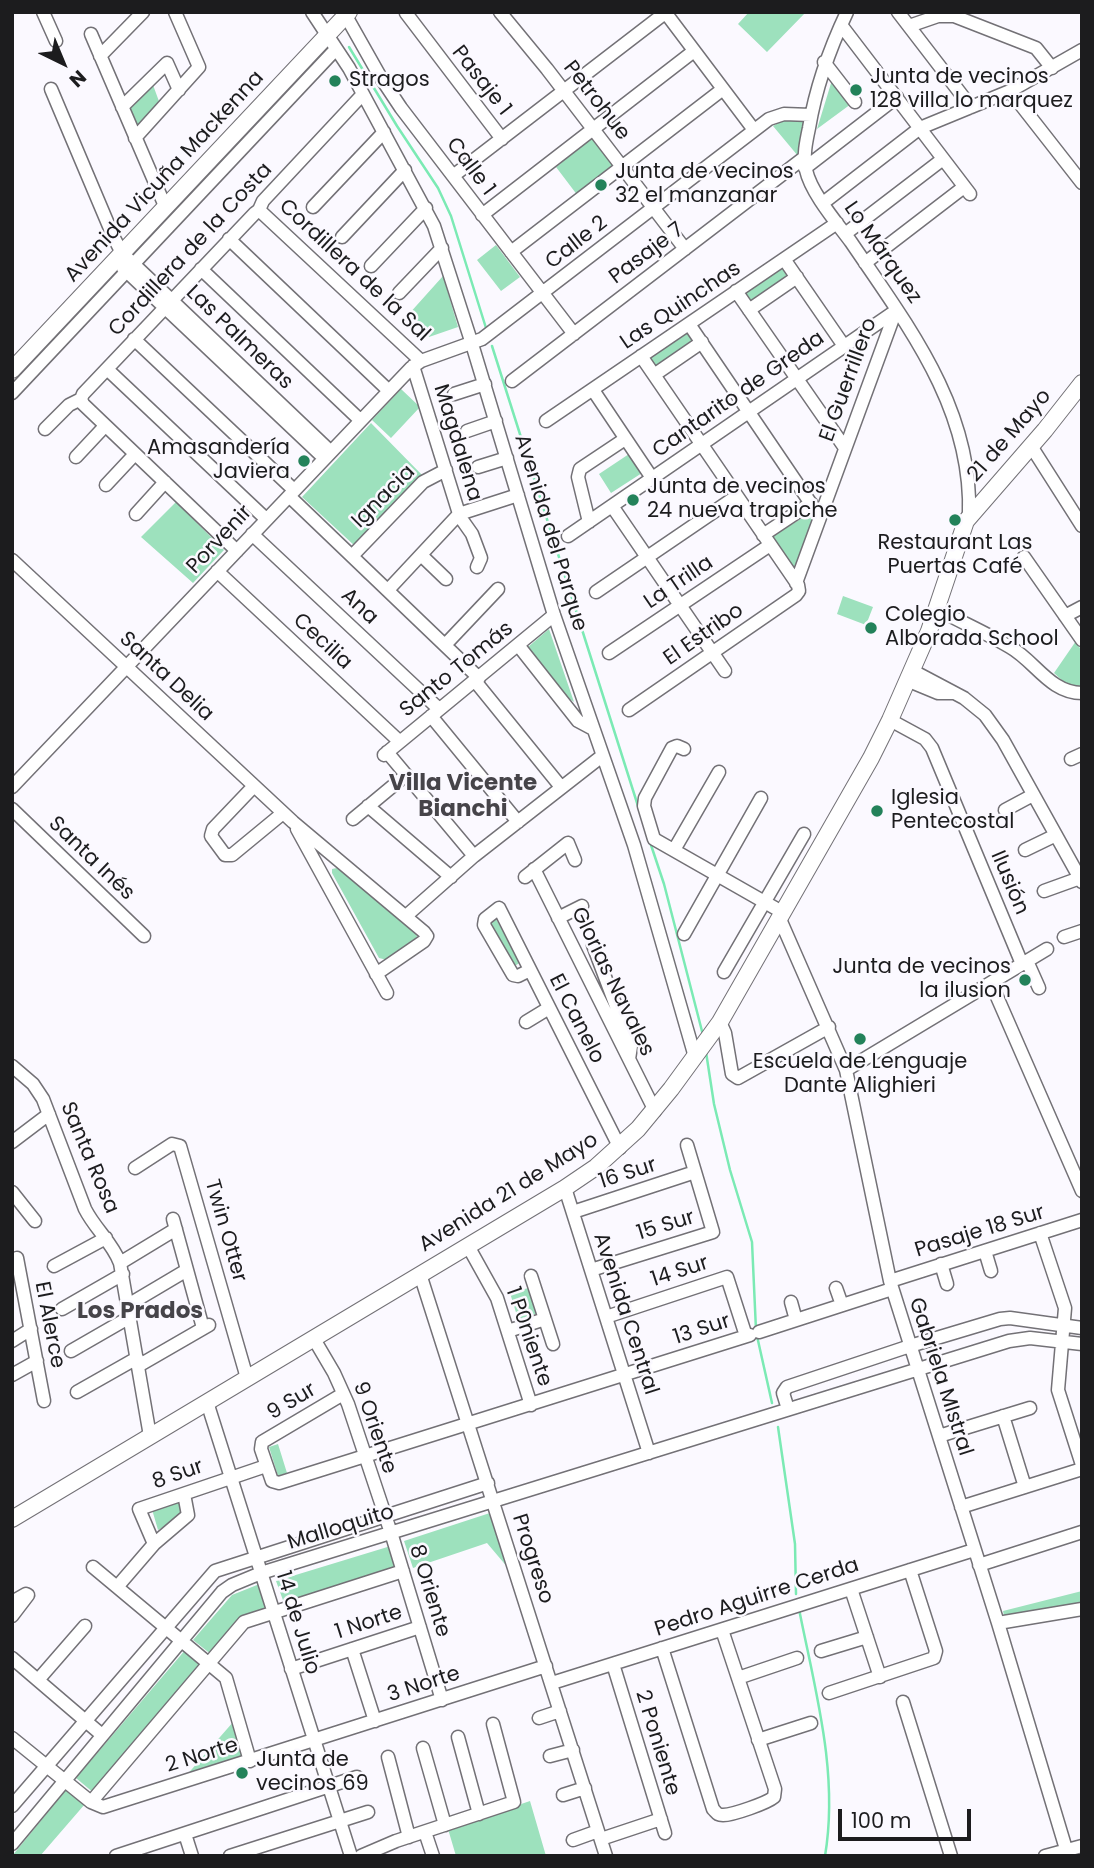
<!DOCTYPE html>
<html>
<head>
<meta charset="utf-8">
<style>
	body { margin:0 }
	#map { position:relative; width:1094px; height:1868px; overflow:hidden; background:#fbf9ff; font-family:Poppins,sans-serif }
	canvas { display:block }
	.frame { position:absolute; inset:0; border:14px solid #1c1c1e; pointer-events:none }
	.north { position:absolute; left:28px; top:28px; width:70px; height:70px; -webkit-text-stroke:5px #fbf9ff; paint-order:stroke; rotate:137deg; font-size:19px; font-weight:700; line-height:28px; text-align:center; color:#1c1c1e }
	.north::after { content:''; display:block; margin:auto; width:24px; height:32px; background:#1c1c1e; clip-path:polygon(50% 0,100% 100%,50% 72%,0 100%) }
	.scale { position:absolute; left:838px; top:1809px; width:133px; height:32px; box-sizing:border-box; border:4px solid #1c1c1e; border-top:0; padding-left:9px; font-size:21px; line-height:24px; white-space:nowrap; color:#1c1c1e; -webkit-text-stroke:5px #fbf9ff; paint-order:stroke }
</style>
</head>
<body>
<div id="map">
<canvas width="1094" height="1868"></canvas>
<div class="frame"></div>
<div class="north">N</div>
<div class="scale">100 m</div>
</div>
<script>
const g = document.querySelector('canvas').getContext('2d');
g.lineJoin = 'round';
function fillPath(path, color) { g.fillStyle = color; g.fill(path, 'evenodd'); }
function trace(path, color, width, dash) { g.strokeStyle = color; g.lineWidth = width; g.lineCap = dash ? 'butt' : 'round'; g.setLineDash(dash || []); g.stroke(path); }
function drawText(font, color, halo, rows, align = 'center') {
  g.font = font + ' Poppins,sans-serif'; g.lineWidth = 5; g.setLineDash([]); g.textBaseline = 'middle'; g.strokeStyle = halo; g.fillStyle = color; for (const [text, x, y, turn = 0] of rows) {
    g.save(); g.translate(x, y); g.rotate((+turn || 0) * Math.PI / 180); g.textAlign = isNaN(turn) ? turn : align; if (halo) g.strokeText(text, 0, 0); g.fillText(text, 0, 0); g.restore();
  }
}
const green = new Path2D(`
	M749,12H806L767,52L738,24Z
	M832,80L851,104L817,129Z
	M153,85L160,104L139,129L130,109Z
	M785,119H806L798,156L773,126Z
	M593,137L616,166L578,196L556,167Z
	M496,245L520,277L501,291L477,260Z
	M783,263L793,276L751,305L742,292Z
	M443,276L458,327L429,337L408,315Z
	M689,328L698,341L655,371L645,357Z
	M401,389L420,407L391,438L372,420Z
	M371,423L424,477L356,547L302,497Z
	M629,454L642,473L611,493L599,474Z
	M176,502L224,550L193,583L141,537Z
	M810,513L814,521L796,572L772,537Z
	M843,596L873,607L866,625L837,614Z
	M549,629L574,702L567,697L528,647Z
	M1076,641L1082,652V687L1066,684L1054,673Z
	M337,868L413,927L417,936L416,940L387,960L379,958L332,873V869Z
	M496,919L521,962L510,969L485,926Z
	M532,1287L540,1313L518,1319L510,1293Z
	M278,1444L287,1473L278,1476L269,1447Z
	M181,1495L186,1514L158,1530L151,1506Z
	M493,1512L514,1575L487,1543L413,1568L404,1541Z
	M394,1545L400,1566L284,1603L276,1581Z
	M262,1583L269,1607L246,1616L212,1655L193,1640L232,1595Z
	M1082,1591V1604L1004,1616L1003,1611Z
	M186,1649L204,1664L95,1794L76,1778Z
	M234,1721L245,1760L185,1777Z
	M66,1790L85,1804L40,1856H12Z
	M530,1801L546,1856H456L448,1829Z`);
const stream = new Path2D(`
	M349,47L397,126L438,188L451,216L486,328
	M492,346L638,806
	M650,842L664,884L703,1035
	M706,1052L714,1104L730,1170L752,1242L756,1330
	M757,1336L772,1403
	M778,1427L795,1544L796,1594
	M799,1609C815,1690 839,1773 825,1856`);
const minor = new Path2D(`
	M43,12L56,41
	M312,12L349,68L434,226L472,344L554,615L634,845L695,1057
	M500,12L547,69L685,249
	M665,12L754,130
	M847,12C829,50 816,86 809,128C806,142 803,156 806,170C811,193 837,223 851,242C908,326 973,409 969,515
	M898,12L971,107
	M406,13L502,139
	M346,16L381,78L401,108L574,334
	M841,25L970,194
	M909,26L938,16H954L1036,48L1052,68
	M91,34L165,206
	M100,56L143,12
	M824,62L855,102
	M51,89L114,238L122,253L330,451
	M1010,91L1082,183
	M122,107L167,63L179,90
	M135,138L199,67L175,12
	M805,168L897,97
	M453,176L665,13
	M823,203L920,128L1010,91L1082,50
	M313,207L384,132
	M259,210L421,361
	M482,215L694,51
	M845,234L943,159
	M342,237L405,170
	M229,239L388,390
	M511,252L723,89
	M784,259L844,346
	M865,263L964,187
	M371,266L426,208
	M123,268L324,458
	M201,269L360,420
	M736,291L845,448
	M399,293L442,248
	M749,310L797,277
	M689,324L820,517
	M134,339L294,490
	M413,366L460,517L472,534L481,558L477,567
	M107,369L266,519
	M654,375L702,342
	M512,381L805,157
	M593,390L652,478
	M12,393L336,49
	M454,394L485,384
	M81,399L83,404L237,551
	M546,421L837,223
	M45,429L69,405L81,399L83,394L255,213L259,210L263,201L363,94
	M467,431L496,421
	M1031,446L1082,526
	M76,457L105,426
	M478,467L507,458
	M106,485L135,454
	M289,496L479,678
	M612,506L725,671
	M136,514L165,482
	M589,522L578,477L580,469L625,439
	M252,534L439,709
	M763,535L811,503
	M568,536L897,310
	M421,555L446,579
	M352,556L423,482L446,470
	M1024,557L1082,640
	M12,560L293,822L424,932L427,936L424,941L376,974
	M217,571L400,742
	M796,583L895,313
	M388,590L459,514L518,495
	M596,592L737,496
	M937,609C961,622 986,633 1010,647C1035,661 1050,693 1082,693
	M1065,616L1082,607
	M445,645L498,589
	M518,645L578,721L593,729
	M609,653L770,545
	M913,671L964,698L985,715L1003,740L1082,882
	M475,681L561,787
	M909,681L938,693H954
	M629,710L796,595L799,591L798,585L641,356
	M431,716L518,822
	M890,720L925,739L932,748L1022,964
	M684,749L677,746L672,748L645,798L644,806L654,839L782,912
	M387,752L474,856
	M384,755L554,615
	M1071,759L1082,754
	M254,786L213,829L211,836L225,855H232L283,813
	M12,787L411,368L421,361L482,339L769,119L784,114L811,115
	M368,806L451,877
	M12,809L144,936
	M1005,810L1033,795
	M353,819L406,775
	M297,829L387,993
	M674,850L719,772
	M1025,850L1056,835
	M534,869L655,1111
	M525,877L568,843L575,860
	M1044,891L1080,878
	M406,916L474,856L602,756
	M779,917L846,1070L890,1281L998,1623L1066,1849
	M558,918L582,906
	M684,934L761,798
	M1064,937L1082,931
	M593,945L631,1046L629,1059
	M1027,961L1039,988
	M530,970L518,976L513,975L484,925L485,919L499,908L620,1148
	M724,972L804,834
	M991,983L1082,1191
	M526,1022L549,1008
	M720,1022L725,1033L732,1074L738,1078L829,1027
	M12,1066L33,1084L43,1099L85,1209C95,1229 112,1242 120,1263L150,1436
	M846,1070L1047,949
	M12,1142L49,1114
	M135,1168L172,1144L180,1146L247,1378
	M565,1188L649,1453
	M12,1192L35,1221
	M573,1212L695,1172
	M173,1219L203,1328
	M1040,1233L1065,1308L1058,1390L1082,1465
	M468,1246L497,1298L531,1405
	M985,1251L991,1271
	M17,1258L44,1401
	M120,1263L176,1229
	M941,1264L947,1284
	M54,1266L106,1238
	M591,1270L713,1232L687,1145
	M420,1274L606,1856
	M531,1276L553,1344
	M890,1281L1082,1220
	M836,1288L842,1305
	M791,1302L796,1320
	M128,1305L187,1270
	M62,1309L123,1274
	M606,1317L727,1277L746,1336
	M508,1331L545,1319
	M759,1332L892,1289
	M314,1339L334,1373L348,1404L393,1539L442,1700
	M12,1341L31,1329
	M71,1351L130,1317
	M138,1366L209,1325
	M12,1375L37,1361
	M77,1392L137,1358
	M343,1394L262,1442L261,1449L272,1481L279,1483L750,1335
	M207,1402L351,1856
	M788,1409L783,1393L787,1387L910,1346L1000,1319L1010,1318L1082,1328
	M1003,1416L1025,1487
	M939,1436L1030,1408
	M961,1507L1082,1469
	M154,1544L139,1509L266,1466
	M979,1565L1082,1532
	M93,1567L226,1678L250,1761
	M117,1587L154,1544L188,1515L184,1494
	M851,1589L880,1677
	M12,1602L26,1594L28,1595L12,1616
	M998,1623L1082,1609
	M662,1648L713,1809C717,1813 717,1815 723,1815C733,1815 767,1803 774,1797L775,1789L722,1630
	M352,1649L375,1721
	M821,1651L867,1637
	M12,1658L102,1735
	M613,1664L665,1833
	M291,1669L420,1627
	M738,1678L797,1658
	M38,1680L85,1626
	M552,1683L974,1550
	M829,1693L934,1658L936,1651L910,1570
	M903,1702L951,1856
	M539,1718L560,1711
	M458,1737L479,1814
	M12,1738L91,1802L103,1807L546,1666
	M758,1740L811,1723
	M423,1748L445,1825
	M550,1756L573,1750
	M388,1757L409,1837
	M563,1795L585,1788
	M91,1802L244,1622L403,1571
	M12,1806L215,1571L488,1483
	M425,1832L433,1856
	M185,1834L192,1856
	M601,1839L661,1819
	M573,1840L598,1831
	M12,1844L222,1592L232,1585L261,1573L1009,1341L1030,1338L1082,1344
	M116,1856L357,1777
	M230,1856L368,1812
	M361,1856L396,1841L514,1802L493,1724
	M1045,1856L1082,1846`);
const major = new Path2D(`
	M12,370L349,12
	M12,1519L565,1188L596,1167L638,1129L671,1089L720,1022L871,758L890,720L929,631L966,521L1045,430L1082,383`);
const markers = [
	[335,81,7,"#23825a"],
	[856,90,7,"#23825a"],
	[601,185,7,"#23825a"],
	[304,461,7,"#23825a"],
	[633,500,7,"#23825a"],
	[955,520,7,"#23825a"],
	[871,628,7,"#23825a"],
	[877,811,7,"#23825a"],
	[1025,980,7,"#23825a"],
	[860,1039,7,"#23825a"],
	[242,1773,7,"#23825a"]
];
const poiNames = [
	["Junta de vecinos",870,78],
	["128 villa lo marquez",870,102],
	["Stragos",349,81],
	["Junta de vecinos",615,173],
	["32 el manzanar",615,197],
	["Amasandería",290,449,"right"],
	["Javiera",290,473,"right"],
	["Junta de vecinos",647,488],
	["24 nueva trapiche",647,512],
	["Restaurant Las",955,544,"center"],
	["Puertas Café",955,568,"center"],
	["Colegio",885,616],
	["Alborada School",885,640],
	["Iglesia",891,799],
	["Pentecostal",891,823],
	["Junta de vecinos",1011,968,"right"],
	["la ilusion",1011,992,"right"],
	["Escuela de Lenguaje",860,1063,"center"],
	["Dante Alighieri",860,1087,"center"],
	["Junta de",256,1761],
	["vecinos 69",256,1785]
];
const streetNames = [
	["Pasaje 1",481,81,52],
	["Petrohue",596,101,52],
	["Calle 1",470,167,53],
	["Avenida Vicuña Mackenna",165,177,-47],
	["Calle 2",577,243,-38],
	["Cordillera de la Costa",191,250,-47],
	["Lo Márquez",882,253,55],
	["Pasaje 7",647,254,-37],
	["Cordillera de la Sal",354,271,43],
	["Las Quinchas",681,306,-34],
	["Las Palmeras",239,338,44],
	["El Guerrillero",849,380,-70],
	["Cantarito de Greda",739,395,-35],
	["21 de Mayo",1010,436,-49],
	["Magdalena",457,443,73],
	["Ignacia",384,497,-45],
	["Avenida del Parque",550,533,73],
	["Porvenir",220,540,-47],
	["La Trilla",679,583,-34],
	["Ana",359,607,43],
	["El Estribo",704,635,-35],
	["Cecilia",322,642,43],
	["Santo Tomás",457,670,-39],
	["Santa Delia",166,677,43],
	["Santa Inés",91,859,44],
	["Ilusión",1009,883,67],
	["Glorias Navales",612,982,64],
	["El Canelo",576,1019,63],
	["Santa Rosa",89,1158,67],
	["16 Sur",628,1174,-18],
	["Avenida 21 de Mayo",509,1193,-32],
	["15 Sur",666,1226,-17],
	["Twin Otter",225,1231,74],
	["Pasaje 18 Sur",980,1232,-17],
	["14 Sur",680,1272,-18],
	["Avenida Central",625,1314,72],
	["El Alerce",49,1325,79],
	["13 Sur",702,1330,-18],
	["1 P0niente",528,1337,71],
	["Gabriela MIstral",940,1377,72],
	["9 Sur",292,1402,-31],
	["9 Oriente",374,1428,71],
	["8 Sur",178,1475,-19],
	["Malloquito",341,1528,-17],
	["Progreso",532,1559,72],
	["8 Oriente",429,1591,73],
	["Pedro Aguirre Cerda",757,1598,-18],
	["14 de Julio",297,1623,73],
	["1 Norte",369,1623,-18],
	["3 Norte",424,1685,-18],
	["2 Poniente",657,1743,73],
	["2 Norte",202,1756,-17]
];
const neighbourhoodNames = [
	["Villa Vicente",463,784],
	["Bianchi",463,810],
	["Los Prados",140,1312]
];
fillPath(green, '#9de1bd');
trace(stream, '#7beab4', 2.5);
trace(minor, '#737176', 15);
trace(major, '#737176', 18);
trace(minor, '#fff', 12);
trace(major, '#fff', 16);
for (const [x, y, r, color] of markers) { const dot = new Path2D(); dot.arc(x, y, r, 0, 2 * Math.PI); g.fillStyle = color; g.fill(dot); trace(dot, '#fbf9ff', 2.5); }
drawText('21px', '#1c1c1e', '#fbf9ff', poiNames, 'left');
drawText('21px', '#1c1c1e', '#fbf9ff', streetNames);
drawText('bold 23px', '#464449', '#fbf9ff', neighbourhoodNames);
</script>
</body>
</html>
